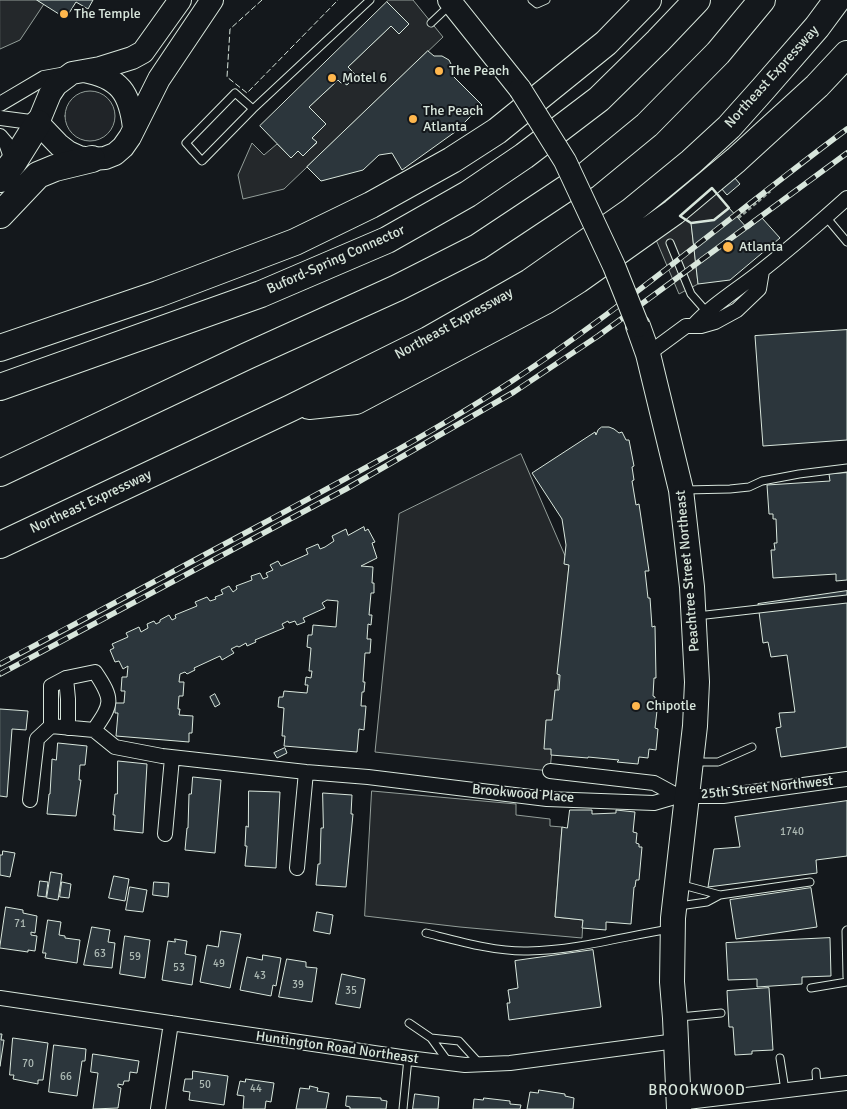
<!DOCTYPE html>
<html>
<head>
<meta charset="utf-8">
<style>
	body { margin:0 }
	canvas { display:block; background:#14181c }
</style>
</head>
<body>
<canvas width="847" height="1109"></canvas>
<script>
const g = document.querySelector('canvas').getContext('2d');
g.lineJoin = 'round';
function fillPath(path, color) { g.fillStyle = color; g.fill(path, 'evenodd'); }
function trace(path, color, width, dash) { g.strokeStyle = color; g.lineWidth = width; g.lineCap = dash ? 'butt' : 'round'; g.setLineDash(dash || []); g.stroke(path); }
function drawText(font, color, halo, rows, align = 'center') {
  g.font = font + ' Signika,sans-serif'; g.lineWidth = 4; g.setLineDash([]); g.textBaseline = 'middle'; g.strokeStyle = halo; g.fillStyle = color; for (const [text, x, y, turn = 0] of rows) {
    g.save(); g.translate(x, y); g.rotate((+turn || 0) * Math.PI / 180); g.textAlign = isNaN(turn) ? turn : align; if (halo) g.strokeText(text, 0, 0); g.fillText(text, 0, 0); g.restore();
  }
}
const green = new Path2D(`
	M65 116a25 25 0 1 1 50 0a25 25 0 1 1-50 0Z
	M712,188L729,208L714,220L691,223L680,216Z`);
const parking = new Path2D(`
	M0,0H37L44,4L20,40L0,49Z
	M389,0H413L443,37L284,189L243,199L238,175L252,143L264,155L277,144L291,158L298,151L303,155L317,143L312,138L326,124L309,107L338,80L341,83L343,82L347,85L356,76L348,67L391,26L399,34L409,24L387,2Z
	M680,216L691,223L698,284L679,294L654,235Z
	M521,454L569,565L550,771L375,752L399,514Z
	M372,791L516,804V815L550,819V826L562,827L555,917L583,920L582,938L460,927L365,916Z`);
const building = new Path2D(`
	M37,0H93L88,9L76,2L66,18Z
	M387,2L409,24L399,34L391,26L348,67L356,75L347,85L343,82L341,83L338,80L309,107L326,124L312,138L317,142L303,156L298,151L291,158L260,126Z
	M428,51L434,56H442L449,60L453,68L452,75L482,105L455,132L402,170L392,153L379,155L363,170L321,181L307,167Z
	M734,177L740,184L727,195L721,188Z
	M729,208L748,229L762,218L780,238L730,280L698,284L691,223L714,220Z
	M847,330V440L763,446L755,336Z
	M602,427H609L614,429L619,433L622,432L626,440H629L634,466L632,467L634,480L632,481L636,505L639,504L649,571H645L648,598H650L652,627L655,626L656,678H654L653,696L655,697V701L658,702L655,728L658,729L656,750L649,749L648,758L639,757L638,764L617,762L619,760L588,757V758L551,755V749H544L546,720H552L555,690H559L560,675L557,674L569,565L564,564L566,545L562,519L532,473L595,432L596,435L598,430Z
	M847,473V580L836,581V574L773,578L771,550H775L774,543H777L776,519H773V514H769L767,485L830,481L829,474Z
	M364,527L365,531L368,529L375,542L372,543L377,558L361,566L373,567L372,583H374V593H371L369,615H372L371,625L368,624L367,639H371L370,653H365L363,682H365L364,692H362L361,706H366L364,730L359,729L357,752L284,746L285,736H282L284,708L278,707L279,697H283L284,691L307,693L308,685H305L306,677L311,678L312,671H309L311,648L307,647L308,635H312L313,625L336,627L338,601L327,600L322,603L325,608L303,618L305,622L297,625L295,621L289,623L288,621L282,624L284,628L255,640L256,642L247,646L246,643L239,647L237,646L231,649L234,653L222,660L220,656L194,668L195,670L187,674L185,672L180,674L179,682H184L183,696H179L178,709H180L179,715L193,716L192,733H189V742L116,736L118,713H115V703H124L125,691H121L122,677H127L128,666L123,669L119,661L115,662L110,650L114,648L112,644L128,637L126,633L139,627L141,632L148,628L147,624L154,621L156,624L160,622V620L169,615L172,620L176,618L175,615L197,606L195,602L207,597L210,601L216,599L215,597L223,594L221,590L229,586L233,592L237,589L236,586L252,580L251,576L260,573L263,579L268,577L266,573L273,570L270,565L278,561L281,566L308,554L306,549L318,544L320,549L325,547L334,541L332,536L346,529L348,535Z
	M847,591V747L781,757L776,728L781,727L779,713L795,712L787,655L771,657L768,642L763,643L758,604Z
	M215,694L220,704L215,707L210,697Z
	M0,709L28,711L26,730L12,729L7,797L0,796Z
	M58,743L87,746L85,765H80L79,780H81L76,816L47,814L49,794H50L52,759L56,760Z
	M285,748L287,753L277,758L274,753Z
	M118,761L147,764L143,833L114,830L115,815H113L115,794H117Z
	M193,777L221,780L215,853L185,850L187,828H188L189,794H191Z
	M249,791L280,792L276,868L245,866L247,846H245L246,826L248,827Z
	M323,793L352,795L351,814H353L346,887L316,885L318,864H320L321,828H323Z
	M847,801V856L816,860L817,873L708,887L714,849L740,847L735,817Z
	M570,810H592V814L616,813V810L635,812L633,832L637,833L636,843L639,844V847H642L639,880H636L635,887H634L631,924L606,922V930L582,928L583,920L555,917L562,827L567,828Z
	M3,851L15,853L10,877L0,875V855H2Z
	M51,872L62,874L58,900L47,898Z
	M114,876L129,879L125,901L109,898Z
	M40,881L48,882L46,897L38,896Z
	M62,882L71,884L69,898L60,897Z
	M154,882L169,883L168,897L153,895Z
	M130,887L147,890L143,912L126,910Z
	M811,888L817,927L736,939L730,900Z
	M6,907L23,910V913L37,916L35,933L31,932V935L37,936L35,951L28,950V952L0,948Z
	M317,912L333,915L330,934L314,931Z
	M48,920L61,922L59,935L65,936V938L80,940L77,963L45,958L46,953H43Z
	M92,927L110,930L108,942L115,943L112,968L84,965Z
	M221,931L241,934L230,988L200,982L207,945L218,947Z
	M125,936L150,940L145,978L120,974Z
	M830,938L831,976L802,977V984L757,987V979L728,980L726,943Z
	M175,939L187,941L185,954L196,956L192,985L162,980L168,941L175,942Z
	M593,950L601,1007L509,1020L507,1003H510L508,990L518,988L515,961Z
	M263,955L281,958L276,986L273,985L271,996L240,990L247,957L262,960Z
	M287,959L306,962V967L317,968L312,1002L279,997Z
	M342,974L365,979L360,1008L336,1004Z
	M769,988L773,1050L752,1051V1054L735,1055L733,1027H729L727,991Z
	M0,1034H2L1,1040H4L0,1066Z
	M13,1038L48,1043L43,1080H38V1084L13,1079L14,1075H10Z
	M54,1045L86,1049L85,1061H82L77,1096L49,1092Z
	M93,1054L139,1061L137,1073L130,1072L129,1081H124L123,1085L118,1084V1087L121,1088L118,1108L93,1109L98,1073L91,1072Z
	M193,1071L228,1076L224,1105L189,1100L190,1092L183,1091L185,1079H192Z
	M246,1079L274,1083L271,1102L266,1101L265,1109H243L244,1096L237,1095L240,1081L245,1082Z
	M310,1086L318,1088L317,1091L329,1093L326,1109H296L300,1088L309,1089Z
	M539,1090L565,1094V1096L574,1098L573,1109H527L530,1092L538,1093Z
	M415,1094L439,1097L438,1109H413Z
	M347,1096L381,1098V1100L387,1101L386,1109H350V1107L346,1106Z
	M484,1098L510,1101V1104L521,1105L520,1109H473L474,1099L483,1100Z`);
const path = new Path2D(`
	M738,218L770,191`);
const service = new Path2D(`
	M532,0L537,4L546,0
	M431,23L450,5
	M253,109L235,93L186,143L202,161L253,109L370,0
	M826,217L847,242
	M670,243L691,294L706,311
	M685,490L730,489L749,487L762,481L799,474L847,468
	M697,616L847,599
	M696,762H718L752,747
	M679,884L720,895
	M679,906L707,902L720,895L810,882
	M847,930L846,931L847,977
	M426,933C458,941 496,952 528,951C576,950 622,937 669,929
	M811,988L847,982
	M680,1017L721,1013
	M409,1023L431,1038L449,1063
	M431,1038L459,1041L480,1064
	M780,1058L785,1090
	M816,1072L817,1087
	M403,1109L408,1058`);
const minor = new Path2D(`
	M0,104L44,78L66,74
	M0,118L38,123
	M0,136L6,143L13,163
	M693,326C711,306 734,292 756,275C787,251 817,225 847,198
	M648,354L686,326H701L715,322L737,310L759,289L762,271
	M66,678L95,672C114,700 112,704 94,730
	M68,728V699L66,678L51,686V726L94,730L115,747L162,756L306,772L368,777L547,799L654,803L678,796H723L847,779
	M550,771L654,783L678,796
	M30,800L37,739L51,726
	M165,834L172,758
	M297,868L306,772
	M0,998L408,1058L465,1065L510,1063L676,1041
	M679,1103L847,1083
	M158,1109L171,1023`);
const primary = new Path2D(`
	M180,0L143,52L132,58L100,68L72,73L56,85L50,94L38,123L59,145L68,152L79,157L92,159L105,158L115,154L123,147L130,137L159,79L212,0
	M449,0L520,89
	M84,71C120,78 130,93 134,128`);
const trunk = new Path2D(`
	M638,326L648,354L681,490L692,587L697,682L695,726L673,918L672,982L675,1018L679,1109`);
const motorway = new Path2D(`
	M0,179L13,163L38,123
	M0,215L38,175L55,168L92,159
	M0,348L158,294L295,242L371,205L452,160L497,131L606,43L648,0
	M0,387L261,294L387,240L468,194L524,156L599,99L658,41L697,0
	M309,406L356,401L545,301L578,280L674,212L736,160L817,86L847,54
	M0,473L247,356L397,288L478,247L585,176L647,125L718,53L762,0
	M0,545L291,408L428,340L530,282L630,212L691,162L729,127L763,89L817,27L837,0`);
const rail = new Path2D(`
	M0,664C87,617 175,571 262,524C347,478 432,433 512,381C629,304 735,212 847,129
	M0,674L346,489L514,392L598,336L847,153`);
const primaryBridge = new Path2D(`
	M520,89L565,161L614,266L638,326`);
const fence = new Path2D(`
	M262,0L230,29L227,77L247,93L338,0`);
const wall = new Path2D(`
	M712,188L729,208L714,220L691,223L680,216Z`);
const markers = [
	[64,14,5,"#ffb74d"],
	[439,71,5,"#ffb74d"],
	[332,78,5,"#ffb74d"],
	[413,119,5,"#ffb74d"],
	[728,247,6,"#ffb74d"],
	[636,706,5,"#ffb74d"]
];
const numberNames = [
	["1740",792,832],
	["71",20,924],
	["63",100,954],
	["59",135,957],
	["49",219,964],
	["53",179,968],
	["43",260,976],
	["39",298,985],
	["35",351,991],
	["70",28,1064],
	["66",66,1077],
	["50",205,1085],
	["44",256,1089]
];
const poiNames = [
	["The Temple",74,14],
	["The Peach",449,71],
	["Motel 6",342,78],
	["The Peach",423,111],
	["Atlanta",423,127],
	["Atlanta",739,247],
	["Chipotle",646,706]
];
const streetNames = [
	["Northeast Expressway",772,77,-48],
	["Buford-Spring Connector",336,260,-24],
	["Northeast Expressway",454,324,-29],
	["Northeast Expressway",91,502,-25],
	["Peachtree Street Northeast",688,571,-95],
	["25th Street Northwest",767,788,-6],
	["Brookwood Place",523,794,5],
	["Huntington Road Northeast",337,1048,8]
];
const neighbourhoodNames = [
	["BROOKWOOD",697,1091]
];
fillPath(green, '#202428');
trace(green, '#939e99', 1);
fillPath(parking, '#24282b');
trace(parking, '#939e99', 1);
fillPath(building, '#2c363c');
trace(building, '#d8e6dc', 1);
trace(service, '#d8e6dc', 9);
trace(minor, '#d8e6dc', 16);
trace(primary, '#d8e6dc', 24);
trace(trunk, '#d8e6dc', 26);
trace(motorway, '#d8e6dc', 28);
trace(path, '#9da8a2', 3, [4, 2.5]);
trace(service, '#14181c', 7);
trace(minor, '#14181c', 14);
trace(primary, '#14181c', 22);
trace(trunk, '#14181c', 24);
trace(motorway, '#14181c', 26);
trace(rail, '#d8e6dc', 5.5);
trace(rail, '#14181c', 4, [11]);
trace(primaryBridge, '#d8e6dc', 24, []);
trace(primaryBridge, '#14181c', 22);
trace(fence, '#d8e6dc', 1, [6, 2.5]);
trace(wall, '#d8e6dc', 2.5);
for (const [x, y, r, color] of markers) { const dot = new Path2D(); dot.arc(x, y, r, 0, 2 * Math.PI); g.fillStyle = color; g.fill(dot); trace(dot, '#14181c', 2); }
drawText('11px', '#adbab4', null, numberNames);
drawText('14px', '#d8e6dc', '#14181c', poiNames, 'left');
drawText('14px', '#d8e6dc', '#14181c', streetNames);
g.letterSpacing = '1px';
drawText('15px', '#d8e6dc', '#14181c', neighbourhoodNames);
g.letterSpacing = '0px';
</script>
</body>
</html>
